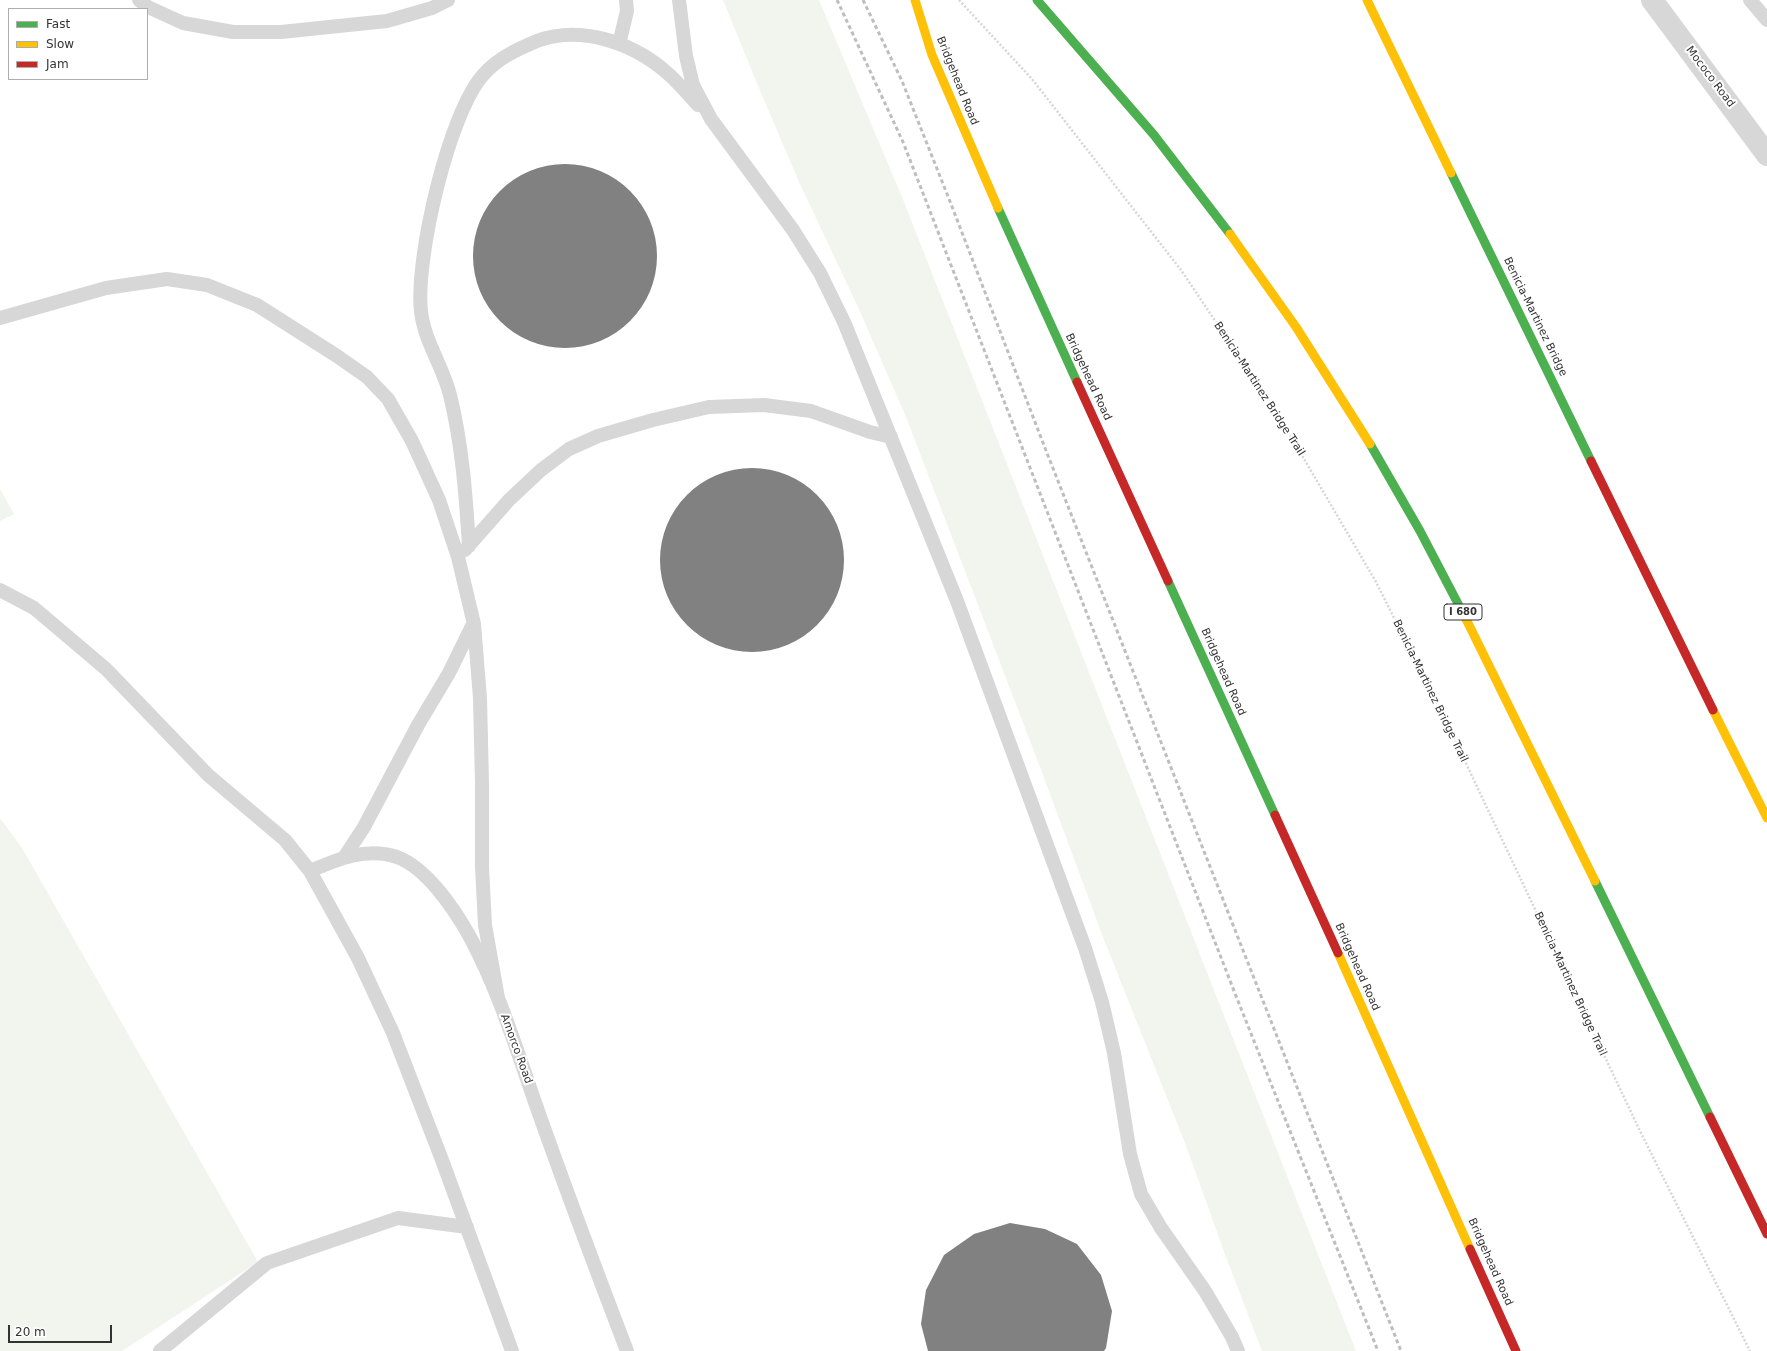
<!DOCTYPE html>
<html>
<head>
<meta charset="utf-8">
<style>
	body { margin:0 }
	#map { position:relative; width:1767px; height:1351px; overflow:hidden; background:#fff; font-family:"DejaVu Sans",sans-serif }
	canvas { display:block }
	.legend { position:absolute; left:8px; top:8px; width:140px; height:72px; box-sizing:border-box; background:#fff; border:1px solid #adadad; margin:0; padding:5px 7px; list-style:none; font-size:12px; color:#333 }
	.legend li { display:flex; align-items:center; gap:8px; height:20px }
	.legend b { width:20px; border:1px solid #adadad }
	.scale { position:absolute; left:8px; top:1325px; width:104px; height:18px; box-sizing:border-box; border:2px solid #333; border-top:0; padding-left:5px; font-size:12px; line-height:14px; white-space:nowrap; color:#333; -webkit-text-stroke:3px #fff; paint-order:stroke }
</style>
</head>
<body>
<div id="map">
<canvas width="1767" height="1351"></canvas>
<ul class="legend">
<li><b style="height:5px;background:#4caf50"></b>Fast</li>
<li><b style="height:5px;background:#ffc107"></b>Slow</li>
<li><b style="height:5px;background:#c62828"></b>Jam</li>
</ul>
<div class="scale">20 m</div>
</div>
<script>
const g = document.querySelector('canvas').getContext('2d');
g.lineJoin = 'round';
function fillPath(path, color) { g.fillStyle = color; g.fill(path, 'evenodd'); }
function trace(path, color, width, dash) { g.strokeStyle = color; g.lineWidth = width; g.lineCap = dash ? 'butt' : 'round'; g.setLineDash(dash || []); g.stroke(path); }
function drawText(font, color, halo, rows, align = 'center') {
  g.font = font + ' "DejaVu Sans",sans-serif'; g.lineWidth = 4; g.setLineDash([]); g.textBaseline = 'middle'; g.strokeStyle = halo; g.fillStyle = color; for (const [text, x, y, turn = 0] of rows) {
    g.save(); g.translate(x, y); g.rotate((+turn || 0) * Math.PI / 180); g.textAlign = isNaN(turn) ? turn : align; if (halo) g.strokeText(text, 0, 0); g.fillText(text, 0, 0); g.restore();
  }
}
const green = new Path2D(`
	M723,0H819L902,197L1356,1351H1262L1226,1257L1185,1143L1103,937L1040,767L906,417L858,307L799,182L761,93Z
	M0,489L14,514L0,521Z
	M0,818L22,848L258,1262L122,1351H0Z`);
const building = new Path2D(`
	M473 256a92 92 0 1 1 184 0a92 92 0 1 1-184 0Z
	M660 560a92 92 0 1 1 184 0a92 92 0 1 1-184 0Z
	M1010,1223L1045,1229L1077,1244L1101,1275L1112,1311L1106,1348L1104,1351H928L921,1324L926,1290L944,1255L974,1234Z`);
const path = new Path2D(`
	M959,0L1032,79L1181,270L1279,416L1376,582L1444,717L1640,1131L1750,1351`);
const lane = new Path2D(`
	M139,0L148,7L183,23L233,32H281L387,21L432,8L448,0
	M679,0L686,56L693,85L711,119L793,230L820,273L844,322L957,601L1085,948L1102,1002L1114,1053L1130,1154L1141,1194L1161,1228L1205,1291L1232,1337L1238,1351
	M1750,0L1767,20
	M619,44L627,11L626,0
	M0,318L106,288L167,279L207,285L257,305L337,356L367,377L388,399L412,441L439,500L458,557L474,624L480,698L482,783V867L485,925L498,998
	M469,546C466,496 462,444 450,395C443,366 424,341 421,311C415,260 449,111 484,74C498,58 518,49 537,41C580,25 631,42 665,71C677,81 688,94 698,105
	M465,550L509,500L541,470L569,449L598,436L653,420L709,407L764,405L811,411L870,432L891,437
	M0,590L34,608L106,669L208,775L285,840L310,871L358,958L393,1033L442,1160L512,1351
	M345,856L364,827L418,725L449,673L473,624
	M310,871C338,859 366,847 397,857C427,868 455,910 470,937C499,991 517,1051 537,1108C566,1190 596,1270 627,1351
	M160,1351L267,1263L398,1218L467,1227`);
const street = new Path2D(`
	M1652,0L1767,155`);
const fast = new Path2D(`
	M1037,0L1154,135L1230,234
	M1451,173L1591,461
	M998,208L1077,382
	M1370,444L1420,531L1466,619
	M1168,581L1275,815
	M1595,881L1710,1117`);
const slow = new Path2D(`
	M915,0L932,55L998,208
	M1367,0L1451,173
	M1230,234L1296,327L1370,444
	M1466,619L1595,881
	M1713,710L1767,818
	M1338,953L1470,1249`);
const jam = new Path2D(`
	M1077,382L1168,581
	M1591,461L1713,710
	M1275,815L1338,953
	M1710,1117L1767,1234
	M1470,1249L1516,1351`);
const rail = new Path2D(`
	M837,0L903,142L1236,996L1378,1351
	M863,0L902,81L951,204L1045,448L1401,1351`);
const shields = [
	[1463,612,38]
];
const shieldNames = [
	["I 680",1463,612]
];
const streetNames = [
	["Mococo Road",1710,77,53],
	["Bridgehead Road",957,81,68],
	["Benicia-Martinez Bridge",1535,317,64],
	["Bridgehead Road",1088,377,65],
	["Benicia-Martinez Bridge Trail",1259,389,57],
	["Bridgehead Road",1223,672,66],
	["Benicia-Martinez Bridge Trail",1430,691,64],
	["Bridgehead Road",1357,967,66],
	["Benicia-Martinez Bridge Trail",1570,984,65],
	["Amorco Road",516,1049,70],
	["Bridgehead Road",1490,1262,66]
];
fillPath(green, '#f1f5ed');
fillPath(building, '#818181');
trace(path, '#d6d6d6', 2.5, [2, 2]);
trace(lane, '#d7d7d7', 14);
trace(street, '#d7d7d7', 22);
trace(fast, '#4caf50', 9);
trace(slow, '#ffc107', 9);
trace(jam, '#c62828', 9);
trace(rail, '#bebebe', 3, [4, 3]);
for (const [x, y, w] of shields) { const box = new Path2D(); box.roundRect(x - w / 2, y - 8, w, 16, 3); g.fillStyle = '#fff'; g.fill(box); trace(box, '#333', 1); }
drawText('bold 10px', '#333', null, shieldNames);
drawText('11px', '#333', '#fff', streetNames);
</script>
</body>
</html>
